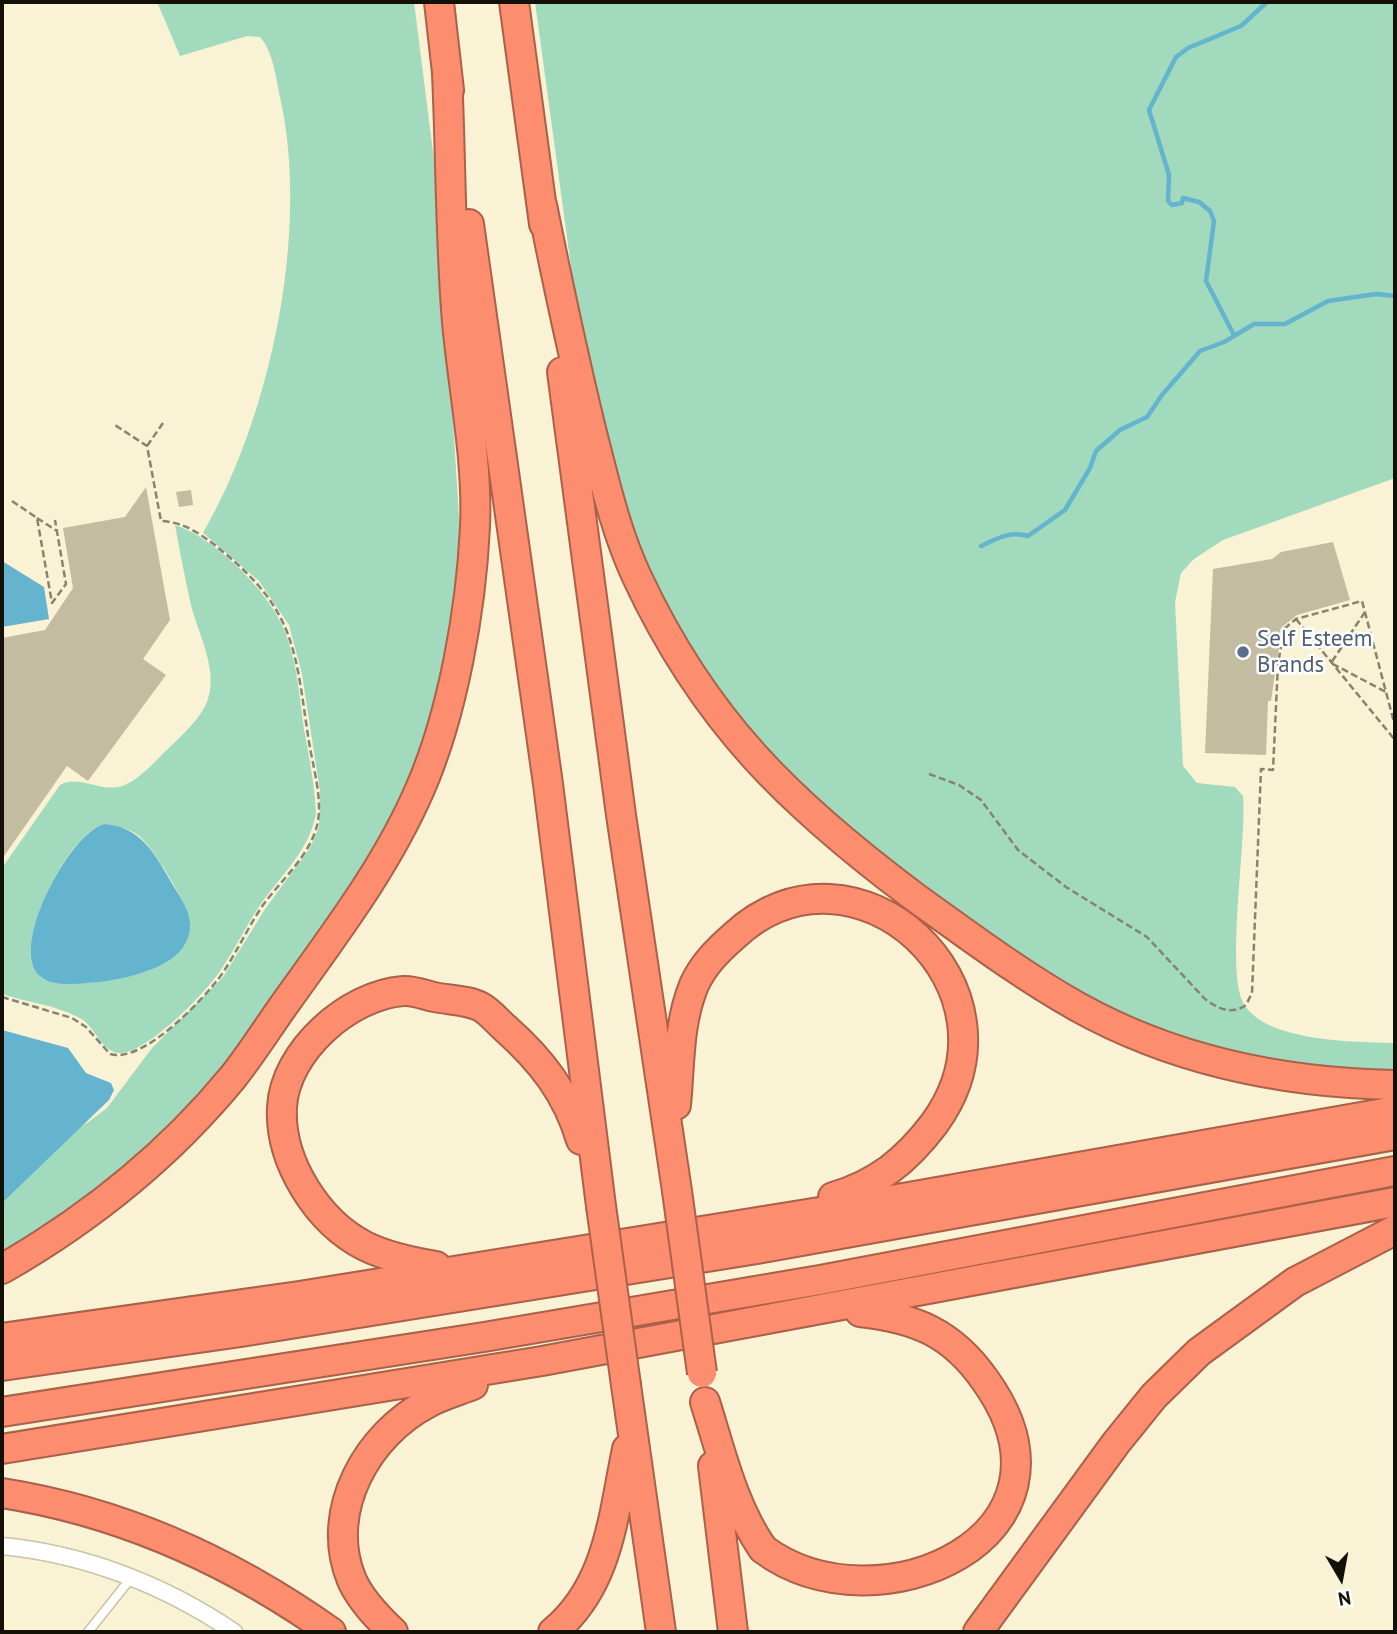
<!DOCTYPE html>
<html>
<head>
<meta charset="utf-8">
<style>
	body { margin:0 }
	#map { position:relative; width:1397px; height:1634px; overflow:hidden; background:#f9f2d5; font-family:"PT Sans",sans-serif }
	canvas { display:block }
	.frame { position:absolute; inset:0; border:4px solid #131007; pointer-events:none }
	.north { position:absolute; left:1306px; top:1543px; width:70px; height:70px; -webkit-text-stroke:5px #fff; paint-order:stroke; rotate:170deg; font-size:19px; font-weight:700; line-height:28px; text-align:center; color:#131007 }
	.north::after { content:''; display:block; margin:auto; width:24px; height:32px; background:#131007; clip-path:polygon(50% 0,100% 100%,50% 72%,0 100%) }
</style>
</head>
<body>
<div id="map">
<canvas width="1397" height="1634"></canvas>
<div class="frame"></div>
<div class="north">N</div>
</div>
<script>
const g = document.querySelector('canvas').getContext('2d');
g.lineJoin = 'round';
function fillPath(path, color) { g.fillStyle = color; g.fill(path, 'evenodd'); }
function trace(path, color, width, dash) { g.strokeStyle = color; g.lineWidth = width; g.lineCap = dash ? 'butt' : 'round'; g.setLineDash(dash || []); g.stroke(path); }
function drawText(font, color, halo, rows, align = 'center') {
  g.font = font + ' "PT Sans",sans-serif'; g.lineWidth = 5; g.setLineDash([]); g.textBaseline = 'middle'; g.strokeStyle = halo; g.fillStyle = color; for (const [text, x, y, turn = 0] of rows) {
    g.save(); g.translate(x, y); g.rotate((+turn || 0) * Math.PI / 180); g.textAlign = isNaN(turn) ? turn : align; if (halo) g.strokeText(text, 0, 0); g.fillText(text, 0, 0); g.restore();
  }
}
const green = new Path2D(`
	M163,2H414L440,207L460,535L457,587L444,672L418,760L374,856L243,1044L156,1148L2,1261V1167L87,1123L107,1108L152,1048L223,977L265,909L310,848L319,827L320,791L302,674L289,625L259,581L203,533C271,416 310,230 280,97C276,78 273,51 260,37L247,36L180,56L158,4Z
	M535,2H1395V478L1223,540L1194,559L1181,573L1175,602L1183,766L1197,783L1235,787L1243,796C1247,841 1225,972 1244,1004C1266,1042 1356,1042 1395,1043V1077L1213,1051L1074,995L849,838L712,692L633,543L581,340Z
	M175,525C213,537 266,589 282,625C297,657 299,695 304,729C309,757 315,786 316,814C309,852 278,878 258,908C245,928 235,949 222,968C207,992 150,1050 122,1053C102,1054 97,1030 83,1020C59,1005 28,1003 2,994V868L60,785C80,773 104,796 127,784C143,776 155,761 168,749C182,735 201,719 208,699C218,669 198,633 191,605C185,579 180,552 175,525ZM104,824C117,826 129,828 139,836C154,848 188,904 190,924C190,934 185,945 178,952C144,986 88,979 45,980C6,954 66,834 104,824Z`);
const water = new Path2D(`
	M2,561L44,587L49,619L2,627Z
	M104,824C139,826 154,852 170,880C177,893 189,908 190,923C192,966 130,978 99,982C83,983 55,988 41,977C7,951 68,834 104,824Z
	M2,1030L68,1048L86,1073L111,1083L114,1090L109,1100L2,1203Z`);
const stream = new Path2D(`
	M1234,335L1206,281L1214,221L1210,211L1199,202L1183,198L1182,203L1172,205L1168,201L1169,175L1149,110L1176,57L1188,48L1241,26L1267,2
	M981,546C998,538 1010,531 1028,536L1065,510L1090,468L1096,451L1120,430L1147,417L1162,395L1200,351L1224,342L1254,324H1285L1328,301L1376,294L1395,296`);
const building = new Path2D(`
	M146,487L170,620L143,659L166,675L88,781L67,766L2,859V638L45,630L73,588L63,528L125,517Z
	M191,490L193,505L179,507L176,492Z
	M1333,542L1350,600L1297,615L1282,627L1271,701H1268L1266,755L1205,753L1213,569L1272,559L1281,552Z`);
const path = new Path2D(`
	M147,446L163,423
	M12,501L37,518L52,603L66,584L55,520
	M37,518L57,531
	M1365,612L1331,663L1386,692
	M1296,619L1395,740
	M929,774L959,785L981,800L1018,850L1066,887L1147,937L1205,999C1218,1009 1232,1015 1246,1005L1252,993L1261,769L1273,770L1278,664L1284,629L1296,619L1362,601L1395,726
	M2,997L72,1018L86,1027L110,1054C143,1064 204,999 222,974C237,952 248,927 263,905C282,879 312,854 318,821C322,796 313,767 309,742C295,652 297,612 222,551C204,536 185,522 161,521L147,446L115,425`);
const lane = new Path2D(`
	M88,1632L131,1578`);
const street = new Path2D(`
	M2,1546C85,1554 165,1585 234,1632`);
const highway = new Path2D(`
	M439,2L449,90
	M514,2L544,224
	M542,205C557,280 573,355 591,429C604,479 615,530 637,577C704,721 790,804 916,898C969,936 1021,975 1078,1007C1175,1061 1285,1083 1395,1085
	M469,224L548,784L601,1206
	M562,372L621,815L677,1191
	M676,1105C680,1064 678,1024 694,985C703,965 717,951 734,936C854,824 1034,988 934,1124C906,1161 877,1184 833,1197
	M436,1266C412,1262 387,1257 365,1246C318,1222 279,1162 282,1107C285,1051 349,995 403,991C413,990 425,995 434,997C448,1000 469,1000 481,1007C489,1011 498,1022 505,1028C541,1060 567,1093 581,1140
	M2,1269C89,1219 169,1155 233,1077C253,1052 270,1024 289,998C337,931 387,865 420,789C453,713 471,610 475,527C478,459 463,389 457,322C450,239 451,156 447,74
	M2,1338L299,1296L869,1204L1395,1111
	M2,1366L241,1332L757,1249L1395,1135
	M626,1385L661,1632
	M705,1402C721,1452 733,1506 763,1549C877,1634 1097,1536 985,1380C952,1333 916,1318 860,1312
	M2,1412L484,1337L820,1280L1395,1171
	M2,1449L542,1361L1395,1202
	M713,1466L733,1632
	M2,1493C123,1512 231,1561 331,1632
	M393,1632C377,1617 359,1598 351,1578C324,1510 368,1434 428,1403C442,1395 458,1391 473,1385
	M553,1632C609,1586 613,1516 627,1449
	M978,1632L1116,1443L1154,1396L1199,1352L1295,1282L1395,1230`);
const highwayBridge = new Path2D(`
	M677,1191L702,1373
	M601,1206L626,1385`);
const markers = [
	[1243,652,7,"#5c6f8a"]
];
const serviceNames = [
	["Self Esteem",1257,639],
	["Brands",1257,665]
];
fillPath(green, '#a1dabc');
fillPath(water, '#64b4cf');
trace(stream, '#64b4cf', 4.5);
fillPath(building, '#c3bca0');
trace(lane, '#cac3a7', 11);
trace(street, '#cac3a7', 19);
trace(highway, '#aa614a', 32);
trace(path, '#888370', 2.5, [7, 3.5]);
trace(lane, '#fff', 8);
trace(street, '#fff', 16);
trace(highway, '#fc8d6e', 28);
trace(highwayBridge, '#aa614a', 32, []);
trace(highwayBridge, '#fc8d6e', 28);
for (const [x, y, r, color] of markers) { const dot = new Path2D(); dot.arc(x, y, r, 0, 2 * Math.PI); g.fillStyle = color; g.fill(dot); trace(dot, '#fff', 2.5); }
drawText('23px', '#4e5e75', '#fff', serviceNames, 'left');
</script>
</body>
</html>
